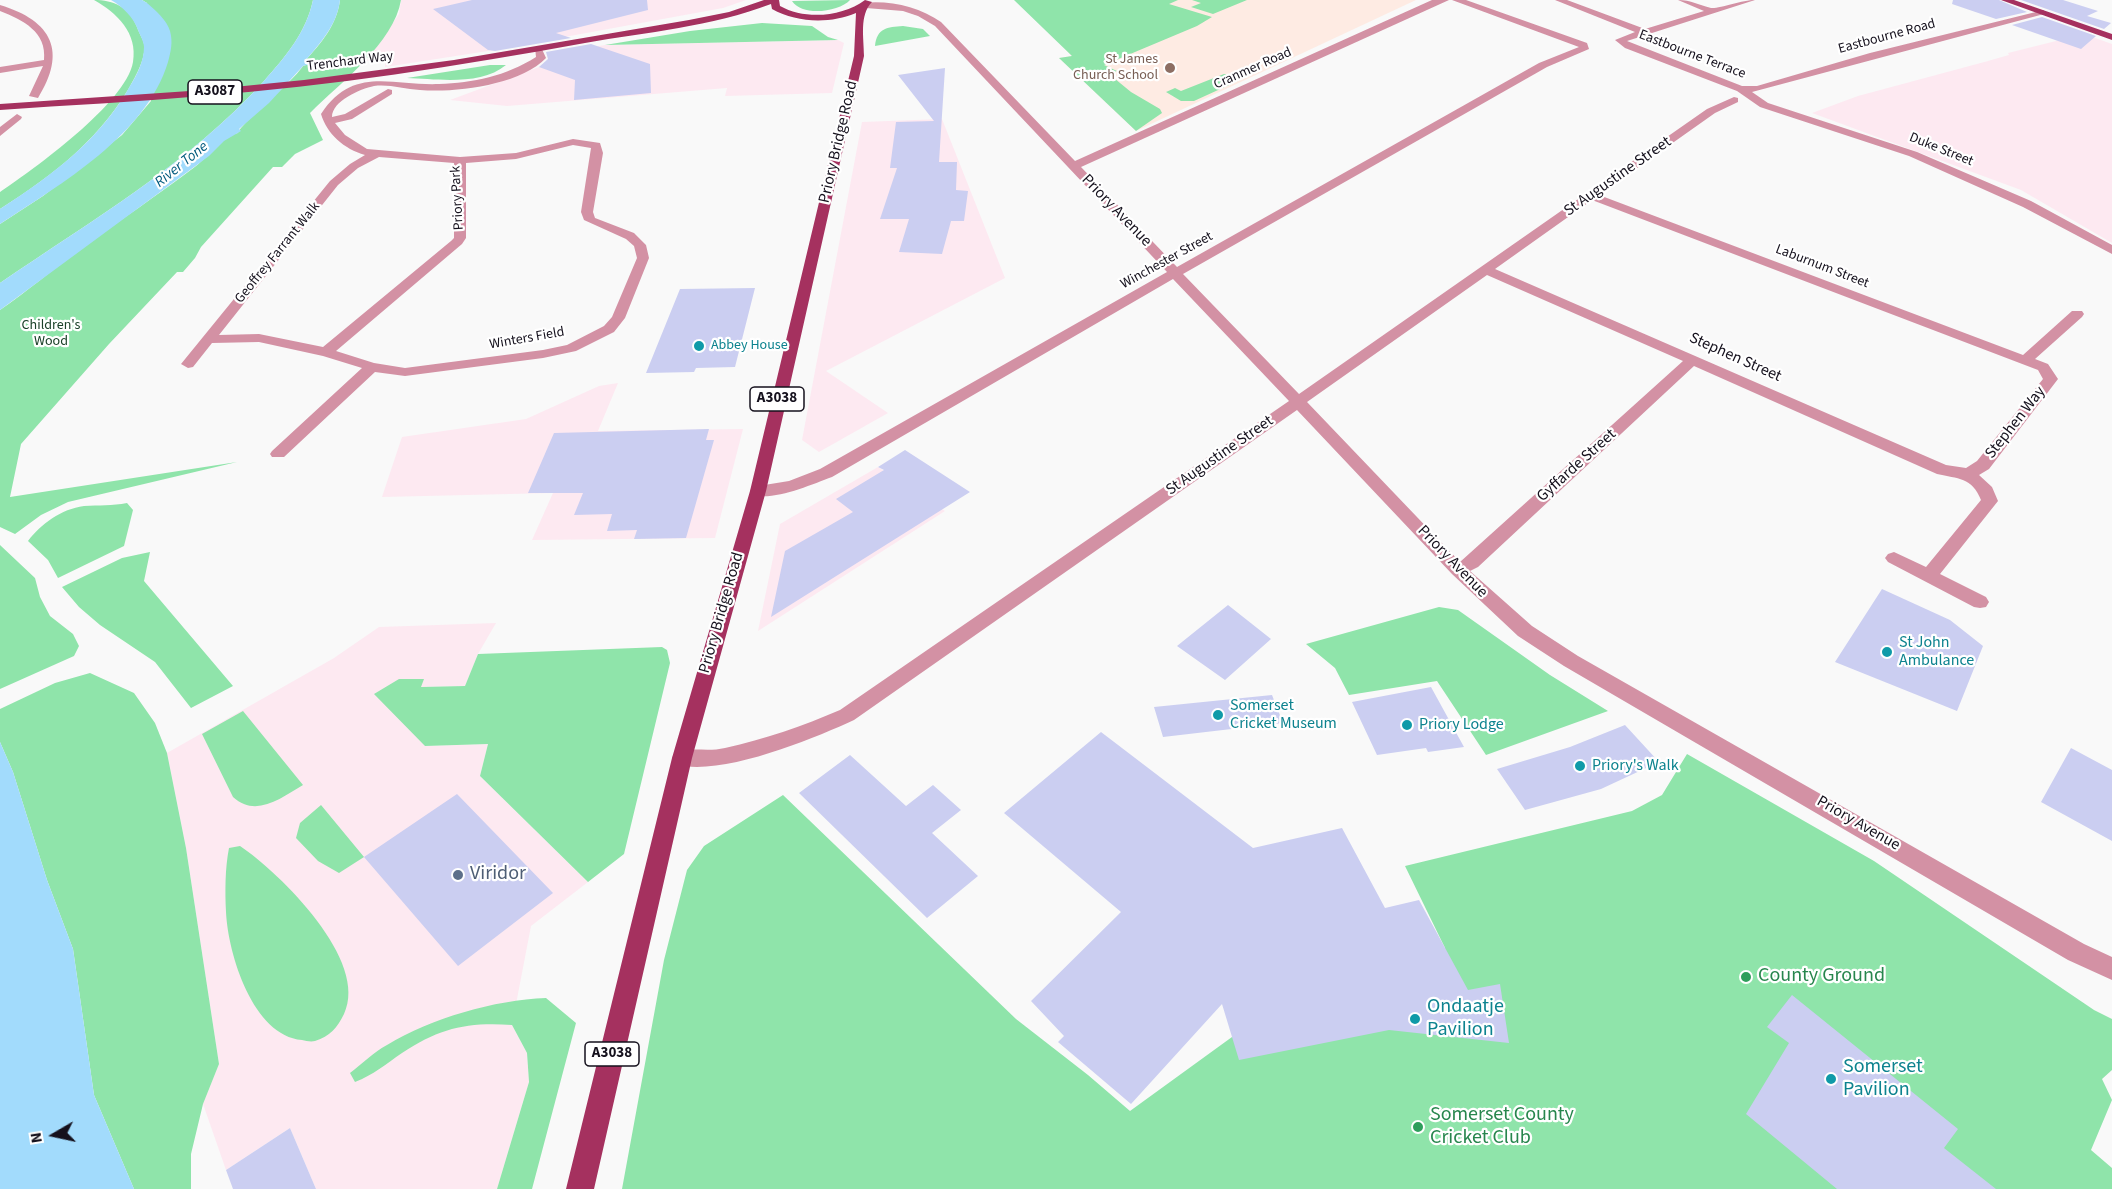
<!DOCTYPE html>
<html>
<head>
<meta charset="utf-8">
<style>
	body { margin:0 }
	#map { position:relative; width:2112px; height:1189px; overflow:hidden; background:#f9f9f9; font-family:"Source Sans 3",sans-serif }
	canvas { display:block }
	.north { position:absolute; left:24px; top:1105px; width:60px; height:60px; -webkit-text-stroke:4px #fff; paint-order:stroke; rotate:261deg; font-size:16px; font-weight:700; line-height:24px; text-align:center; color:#15111d }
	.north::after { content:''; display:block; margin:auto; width:21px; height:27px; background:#15111d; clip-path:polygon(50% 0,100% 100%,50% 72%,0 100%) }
</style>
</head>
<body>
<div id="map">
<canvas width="2112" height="1189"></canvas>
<div class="north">N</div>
</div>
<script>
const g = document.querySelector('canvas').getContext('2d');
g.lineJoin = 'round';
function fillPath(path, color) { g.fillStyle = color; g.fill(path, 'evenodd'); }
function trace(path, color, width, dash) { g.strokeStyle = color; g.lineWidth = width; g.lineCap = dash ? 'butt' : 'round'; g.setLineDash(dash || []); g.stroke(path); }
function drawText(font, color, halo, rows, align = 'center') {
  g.font = font + ' "Source Sans 3",sans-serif'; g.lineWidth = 4.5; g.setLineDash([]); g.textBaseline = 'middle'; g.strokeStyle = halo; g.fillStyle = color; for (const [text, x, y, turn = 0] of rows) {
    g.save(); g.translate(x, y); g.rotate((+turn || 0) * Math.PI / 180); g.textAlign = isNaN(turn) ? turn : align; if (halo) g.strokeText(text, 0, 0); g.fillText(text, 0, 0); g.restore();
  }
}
const commercial = new Path2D(`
	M401,0H746L723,8L488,51L385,67V59L366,61L399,14Z
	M2084,34L2112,44V243L2021,190L1812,113L1858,96L1988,61L2009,55L2008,53Z
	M838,40L844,43L832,93L725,96L727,88L507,106L450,100L593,47L605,45Z
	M942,119L1005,278L826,371L888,413L819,452L802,440L862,122Z
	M618,383L598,431L743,429L715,538L532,540L553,493L382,497L402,437L526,419L599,386Z
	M878,467L945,511L758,631L780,524Z
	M496,623L478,654L465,686L420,687L423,679H400L425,746L488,744L480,776L588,882L531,926L512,1025L527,1053L529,1082L497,1189H316L290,1128L226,1170L203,1104L219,1064L186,848L167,753L334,658L379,627Z`);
const education = new Path2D(`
	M1142,0H1416L1136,131L1059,58L1072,56L1052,35Z`);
const green = new Path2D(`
	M94,0C114,0 129,7 137,27C139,33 143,39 144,44C146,55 139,70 134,79C104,136 54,175 0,209V192C34,169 126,103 133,62C138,33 117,13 94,0Z
	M142,0H313C306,33 286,56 264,81C189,164 92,220 0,283V224L43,196L122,135L151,101L147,3Z
	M340,0H401C394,43 340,83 310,113L323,140L295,154L282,167H273L201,247L195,258L183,272H177L109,344L21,444L10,497L237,462L68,502L41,515L15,534L0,527V310C28,291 53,269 80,249C119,221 158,195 196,166C208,157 223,135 238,133C241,123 291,84 303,66L309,64L305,61C321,43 337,25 340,0Z
	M850,0C839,12 802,17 792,1Z
	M1014,0H1178L1169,4L1212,17L1197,26L1104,65L1117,71L1109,74L1131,92L1160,109L1162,113L1136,131L1059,58L1072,56Z
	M1192,0H1247L1213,14L1191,7L1201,3Z
	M762,23L812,26L828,37L838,40L605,45L690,31Z
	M903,26L923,29L930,36L875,46C877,28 887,27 903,26Z
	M490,65H506C481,86 437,79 407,78Z
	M1224,74L1240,80L1194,101H1181L1166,92L1175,88L1181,91Z
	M127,503L133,510L124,546L58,578L48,560L28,541C41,524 61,509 84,506C99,505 112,506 127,503Z
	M0,545L35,578L40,597L50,616L73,634L79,646L74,656L0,689Z
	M150,552L144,581L233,686L191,708L155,662L100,625L79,607L62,587L122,558Z
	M1439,607L1458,610L1550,675L1608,711L1486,755L1437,681L1349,695L1335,668L1306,644Z
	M662,647L667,650L670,663L624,854L588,882L480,776L488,744L425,746L374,694L399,679H424L421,687L465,686L478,654Z
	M90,673L134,693L155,723L167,753L186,848L219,1064L203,1104L191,1154V1189H134L94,1095L73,949L47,880L13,772L0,742V709L55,683Z
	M243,711L303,785C281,798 256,818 233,797L202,734Z
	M1687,754L1874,861L2094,1010L2112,1019V1070L2102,1079L2112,1100L2091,1150L2112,1168V1189H622L664,960L687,870L704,846L783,795L1016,1019L1088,1075L1130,1111L1232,1037L1420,1000L1445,948L1405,866L1632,811L1662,795Z
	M321,805L364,857L339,873L318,861L296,838L300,823Z
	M240,846C280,873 370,961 344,1014C337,1028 330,1036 315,1041C311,1042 306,1041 302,1040C253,1036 228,954 226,912C225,892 225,868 229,848Z
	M546,998L576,1023L532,1189H497L529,1082L527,1053L512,1025C467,1022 440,1028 402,1053C386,1064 373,1075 355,1082L350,1073C362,1064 374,1052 387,1045C432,1018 494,1000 546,998Z`);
const water = new Path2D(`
	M111,0H142L147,3C155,10 167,20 170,31C173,42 171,51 168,62C146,135 61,184 0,224V209C51,176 100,140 130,86C137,75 144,61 144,47C144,42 140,35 138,30C134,18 122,6 111,0Z
	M313,0H340C337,25 321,42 305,61L310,64L303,66L269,103L239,129L241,131L224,141L209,156L0,310V283C92,220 189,164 264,81C286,56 306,33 313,0Z
	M0,742L13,772L47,880L73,949L94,1095L134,1189H0Z`);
const building = new Path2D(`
	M472,0H647L648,10L556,33L571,38L495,51L488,50L433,9Z
	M1953,0H1999L2027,12L1996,19L1952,4Z
	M2021,0H2063L2098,11L2087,16L2111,23L2104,29Z
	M2042,17L2096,36L2081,49L2012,25Z
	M591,44L650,64L651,93L574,100L575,80L539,67L548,59L546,52Z
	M945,68L939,162H957L956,190L968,191L964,221H951L942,254L899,252L909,219H880L897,168H890L896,122L934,121L898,75Z
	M755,288L735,367L696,368L694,372L646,373L680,289Z
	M709,429L706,440H714L686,538L634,539L637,530L607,531L612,514L574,515L583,493H528L554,433Z
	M905,450L970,492L771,617L785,551L853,512L836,499L884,470L878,467Z
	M1882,589L1950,620L1983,646L1957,711L1835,662Z
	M1228,605L1271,639L1225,680L1177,646Z
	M1431,687L1464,747L1428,752L1426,748L1377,755L1352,702Z
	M1272,695L1283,723L1163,737L1154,707Z
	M1625,725L1659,762L1601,789L1525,810L1497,769L1570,747Z
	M1101,732L1253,848L1342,828L1385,908L1419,900L1468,990L1500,984L1509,1043L1389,1030L1239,1060L1222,1004L1131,1104L1058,1042L1064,1036L1031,1001L1121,912L1004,813Z
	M2071,748L2112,770V841L2041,802Z
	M850,755L906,806L933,785L961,810L932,833L978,876L927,918L799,793Z
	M457,794L553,893L458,966L364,857Z
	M1792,995L1958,1129L1944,1148L1996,1189H1837L1746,1114L1789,1043L1767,1027Z
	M290,1128L316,1189H233L226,1170Z`);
const minor = new Path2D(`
	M1432,0H1449L1081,167L1177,267L1539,63L1579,47L1452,0H1466L1587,43L1589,49L1547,67L1183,274L1299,394L1707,109L1734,97L1738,98V102L1715,113L1599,195L2023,355L2072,311H2082L2084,314L2082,317L2035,359L2048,364L2058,379L1989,469L1979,475L1992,487L1998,501L1940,574L1986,597L1989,602L1986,607L1980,608L1974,607L1888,562L1885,558L1888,554L1894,552L1926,567L1981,500C1972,477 1958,479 1937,474L1694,366L1478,567L1470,571L1532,626L1578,656L2084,944L2112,957V980L2068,960L1564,666L1518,636L1452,574L1297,410L854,720C813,739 718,778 675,764L672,758L675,752C691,747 709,752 725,748C765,739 803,726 840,710L1289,401L1173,279L832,477C810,485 775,501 752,495L750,491L752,487L789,481L820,469L1167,272L935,26L918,16L903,11L866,8L863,7V3C890,0 919,7 941,22L1075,161ZM1592,200L2038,370L2043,379L1977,461L1966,468L1946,465L1495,269ZM1487,275L1683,361L1460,562L1307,402Z
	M1555,0H1567L1645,29L1704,11L1678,0C1691,0 1699,5 1711,8C1719,9 1742,0 1755,0L1627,41L1742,86H1757L1870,53L2044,10V14L1752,92L1768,103L1917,152L2031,201L2112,245V254L2023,207L1909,156L1760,107L1737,91L1625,48L1615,40L1635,32Z
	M0,5C53,21 67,52 38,98L29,96L43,66L0,73V67L44,60C47,32 23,20 0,11Z
	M535,47H541L546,58C520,85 456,93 420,90C404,89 389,84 374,86C360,89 332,101 332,117L345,114L388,89L392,90V94L352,119L335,123L345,135L367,149L460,157L516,153L573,139L600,143L603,153L593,212L595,218L634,233L646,245L649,258L625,318L614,332L576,351L543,358L405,376L375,372L284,457H272L270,454L272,451L362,368L323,356L259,342L212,343L193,367L188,368L181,364L330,181L350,164L365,155C344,149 327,134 321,114C353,65 392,86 439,84C473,83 506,76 536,57ZM573,145L591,148L581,212L584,220L626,239L634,246L637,258L612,317L604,326L567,345L543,350L405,368L374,363L336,351L462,244L466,238V163L516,159ZM379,157L454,163V238L451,241L323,347L259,334L219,335L338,185L358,168Z
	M17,114L22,117L21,119L0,136V127Z`);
const major = new Path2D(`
	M764,0H779L780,6C805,20 842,17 865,0L872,2C859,15 864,38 864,56L766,491L692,758L594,1189H566L672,758L750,491L854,56L856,13C830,24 797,23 772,9L771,4C711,27 647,32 585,43C459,66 331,86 203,96C136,102 68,105 0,110V104L204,90L304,80L454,60L689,20L729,12Z
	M2001,0H2014L2112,34V40Z`);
const markers = [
	[1170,68,6,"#8d6e63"],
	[699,346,6,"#0f9aa8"],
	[1887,652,6,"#0f9aa8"],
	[1218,715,6,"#0f9aa8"],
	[1407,725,6,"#0f9aa8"],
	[1580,766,6,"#0f9aa8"],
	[458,875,6,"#5c6f8a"],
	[1746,977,6,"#2e9e5b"],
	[1415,1019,6,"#0f9aa8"],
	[1831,1079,6,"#0f9aa8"],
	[1418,1127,6,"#2e9e5b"]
];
const farStreetnames = [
	["Eastbourne Road",1887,37,-15],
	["Eastbourne Terrace",1692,55,21],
	["Trenchard Way",350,62,-7],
	["Cranmer Road",1253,69,-24],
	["Duke Street",1941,150,22],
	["Priory Park",458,198,-93],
	["Geoffrey Farrant Walk",278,253,-51],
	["Winchester Street",1167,261,-29],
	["Laburnum Street",1822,267,21],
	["Winters Field",527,339,-10]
];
const farEducationnames = [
	["St James",1158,60],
	["Church School",1158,76]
];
const farParknames = [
	["Children's",51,326],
	["Wood",51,342]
];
const farCulturenames = [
	["Abbey House",711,346]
];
const shields = [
	[215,92,54],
	[777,399,54],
	[612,1054,54]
];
const shieldNames = [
	["A3087",215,92],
	["A3038",777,399],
	["A3038",612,1054]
];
const farWaternames = [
	["River Tone",182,165,-39]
];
const streetNames = [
	["Priory Bridge Road",839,142,-77],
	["St Augustine Street",1618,177,-35],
	["Priory Avenue",1116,211,46],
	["Stephen Street",1735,358,24],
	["Stephen Way",2016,423,-52],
	["St Augustine Street",1220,456,-35],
	["Gyffarde Street",1577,466,-42],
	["Priory Avenue",1452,562,46],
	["Priory Bridge Road",722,613,-74],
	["Priory Avenue",1858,824,30]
];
const cultureNames = [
	["St John",1899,643],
	["Ambulance",1899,661],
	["Somerset",1230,706],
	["Cricket Museum",1230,724],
	["Priory Lodge",1419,725],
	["Priory's Walk",1592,766]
];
const nearServicenames = [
	["Viridor",470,875]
];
const nearLeisurenames = [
	["County Ground",1758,977],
	["Somerset County",1430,1116],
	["Cricket Club",1430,1139]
];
const nearCulturenames = [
	["Ondaatje",1427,1008],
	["Pavilion",1427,1031],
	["Somerset",1843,1068],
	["Pavilion",1843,1091]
];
fillPath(commercial, '#fde9f1');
fillPath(education, '#feebe3');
fillPath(green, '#8fe4aa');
fillPath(water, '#a2dbfc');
fillPath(building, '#cbcef1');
fillPath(minor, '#d391a4');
fillPath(major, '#a5315f');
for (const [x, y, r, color] of markers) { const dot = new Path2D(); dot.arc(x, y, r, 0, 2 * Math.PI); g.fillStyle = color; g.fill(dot); trace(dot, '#fff', 2); }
drawText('14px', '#15111d', '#fff', farStreetnames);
drawText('14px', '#785e54', '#fff', farEducationnames, 'right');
drawText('14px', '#1a4028', '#fff', farParknames);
drawText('14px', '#0d838f', '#fff', farCulturenames, 'left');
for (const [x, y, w] of shields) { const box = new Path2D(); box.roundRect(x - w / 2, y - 12, w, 24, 4.5); g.fillStyle = '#fff'; g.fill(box); trace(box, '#15111d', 1.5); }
drawText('bold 15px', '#15111d', null, shieldNames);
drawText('italic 15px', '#005a7d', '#fff', farWaternames);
drawText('16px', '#15111d', '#fff', streetNames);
drawText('16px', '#0d838f', '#fff', cultureNames, 'left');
drawText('20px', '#4e5e75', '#fff', nearServicenames, 'left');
drawText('20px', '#27864d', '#fff', nearLeisurenames, 'left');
drawText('20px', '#0d838f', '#fff', nearCulturenames, 'left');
</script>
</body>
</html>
